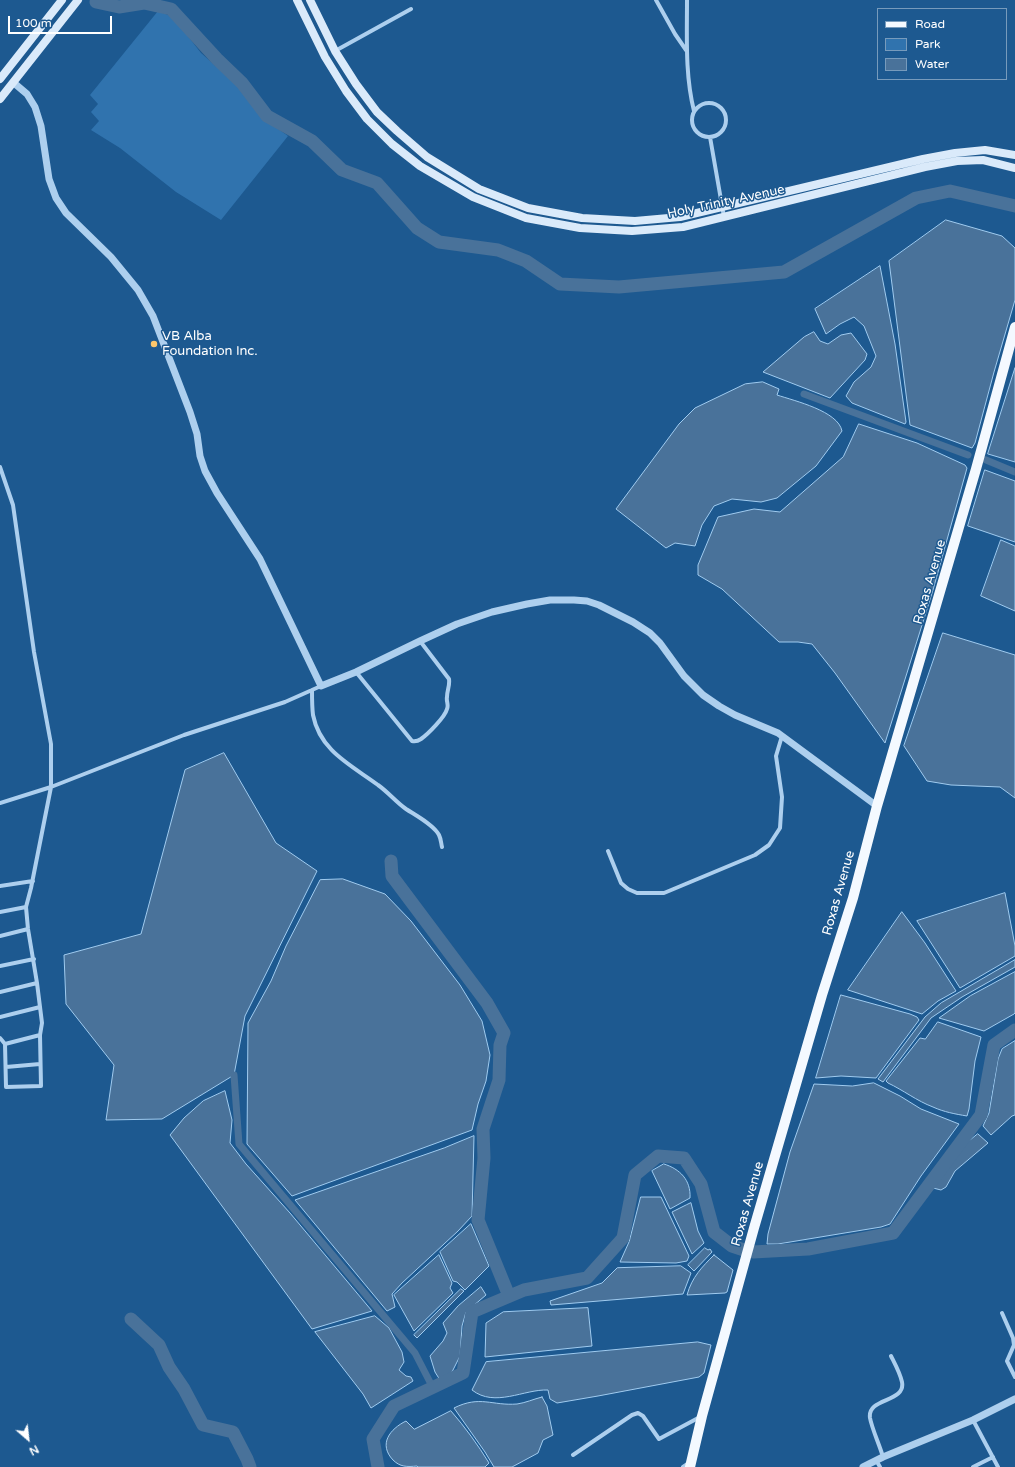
<!DOCTYPE html>
<html>
<head>
<meta charset="utf-8">
<style>
	body { margin:0 }
	#map { position:relative; width:1015px; height:1467px; overflow:hidden; background:#1d5990; font-family:"Varela Round",sans-serif }
	canvas { display:block }
	.legend { position:absolute; left:877px; top:8px; width:130px; height:72px; box-sizing:border-box; background:#1d5990; border:1px solid #779bbc; margin:0; padding:5px 7px; list-style:none; font-size:12px; color:#fff }
	.legend li { display:flex; align-items:center; gap:8px; height:20px }
	.legend b { width:20px; border:1px solid #779bbc }
	.north { position:absolute; left:8px; top:1419px; width:40px; height:40px; -webkit-text-stroke:3px #1d5990; paint-order:stroke; rotate:152deg; font-size:11px; font-weight:700; line-height:16px; text-align:center; color:#fff }
	.north::after { content:''; display:block; margin:auto; width:14px; height:18px; background:#fff; clip-path:polygon(50% 0,100% 100%,50% 72%,0 100%) }
	.scale { position:absolute; left:8px; top:16px; width:104px; height:18px; box-sizing:border-box; border:2px solid #fff; border-top:0; padding-left:5px; font-size:12px; line-height:14px; white-space:nowrap; color:#fff; -webkit-text-stroke:3px #1d5990; paint-order:stroke }
</style>
</head>
<body>
<div id="map">
<canvas width="1015" height="1467"></canvas>
<ul class="legend">
<li><b style="height:5px;background:#f4f9ff"></b>Road</li>
<li><b style="height:11px;background:#3073ae"></b>Park</li>
<li><b style="height:11px;background:#49729a"></b>Water</li>
</ul>
<div class="north">N</div>
<div class="scale">100 m</div>
</div>
<script>
const g = document.querySelector('canvas').getContext('2d');
g.lineJoin = 'round';
function fillPath(path, color) { g.fillStyle = color; g.fill(path, 'evenodd'); }
function trace(path, color, width, dash) { g.strokeStyle = color; g.lineWidth = width; g.lineCap = dash ? 'butt' : 'round'; g.setLineDash(dash || []); g.stroke(path); }
function drawText(font, color, halo, rows, align = 'center') {
  g.font = font + ' "Varela Round",sans-serif'; g.lineWidth = 3; g.setLineDash([]); g.textBaseline = 'middle'; g.strokeStyle = halo; g.fillStyle = color; for (const [text, x, y, turn = 0] of rows) {
    g.save(); g.translate(x, y); g.rotate((+turn || 0) * Math.PI / 180); g.textAlign = isNaN(turn) ? turn : align; if (halo) g.strokeText(text, 0, 0); g.fillText(text, 0, 0); g.restore();
  }
}
const green = new Path2D(`
	M158,11L173,17L201,53L245,92L263,118L288,136L221,220L176,192L120,148L91,130L99,121L91,112L98,104L90,95Z`);
const water = new Path2D(`
	M946,220L1002,236L1015,248V300L994,372L975,443L972,448L910,425L889,261Z
	M880,266L895,344L906,422L905,424L852,403L846,396L854,382L871,367L876,356L864,326L854,317L840,324L826,334L815,309Z
	M814,332L820,341L828,344L841,335L851,333L867,354L865,360L830,398L763,372L804,337Z
	M1015,368V462L988,454Z
	M763,382L779,389L777,395C795,401 838,411 842,431L816,466L777,498L761,502L732,499L714,506L702,525L695,546L675,543L666,548L616,509L679,424L695,408L745,384Z
	M859,424L917,443L965,465L967,468L933,590L885,743L835,673L812,644L798,642H779L722,589L698,575V565L718,517L754,509L780,512L843,457Z
	M985,470L1015,481V542L968,526Z
	M1001,540L1015,546V611L981,596Z
	M943,633L1015,655V798L1000,787L951,785L927,781L904,746Z
	M224,753L276,843L317,871L245,1016L234,1075L162,1119L106,1120L114,1065L66,1004L64,955L141,934L185,770Z
	M343,879L385,894L411,921L460,985L482,1021L490,1055L486,1081L478,1104L472,1130L292,1196L247,1144L248,1023L271,981L286,946L320,880Z
	M1005,893L1015,946V956L960,988L917,921Z
	M902,912L925,943L956,991L938,1001L922,1014L848,990Z
	M1015,960V967L962,997L931,1018L883,1082L878,1079L925,1017L941,1003Z
	M1015,972V1013L1014,1014L984,1031L939,1018L970,996Z
	M841,995L910,1014L917,1017L919,1020L876,1078L841,1076L816,1078Z
	M938,1022L981,1037L975,1061L969,1109L967,1116C955,1114 944,1112 933,1107C917,1101 903,1090 888,1083L886,1081L920,1038L925,1039Z
	M1015,1041V1115L1012,1116L991,1135L983,1126L989,1113L998,1059L1002,1049Z
	M874,1083L900,1096L921,1109L959,1124L921,1176L890,1224L881,1227L778,1244H767L768,1234L790,1152L814,1084L852,1086Z
	M225,1091L232,1120L230,1143L246,1164L290,1213L372,1311L312,1329L170,1135L184,1118L203,1101Z
	M978,1134L988,1143L955,1171L946,1187L941,1190L933,1188L964,1145Z
	M474,1136L472,1216L458,1231L402,1283L392,1294L395,1307L387,1311L295,1200L444,1148Z
	M664,1164C680,1169 691,1180 690,1198L670,1209L652,1171Z
	M641,1197H661L689,1256L687,1261L676,1263L620,1262L629,1242Z
	M691,1203L698,1231L704,1243L692,1254L672,1212L686,1205Z
	M471,1224L489,1266L465,1290L457,1282L453,1281L440,1252Z
	M705,1248L708,1250L710,1249L712,1252L694,1271L688,1265Z
	M439,1255L452,1283L450,1288L453,1293L414,1331L394,1295Z
	M714,1255L733,1270L727,1292L725,1293L687,1295C692,1277 702,1267 714,1255Z
	M681,1266L691,1273L683,1294L551,1305L550,1301L602,1283L617,1268Z
	M481,1287L486,1295L466,1312L462,1326L460,1356L452,1372L440,1380L435,1372L430,1356L443,1341L447,1333L443,1323L458,1306Z
	M461,1289L464,1291L417,1338L414,1335Z
	M588,1308L592,1346L485,1357L486,1323L503,1312Z
	M375,1316L389,1328L402,1352L404,1362L399,1370L406,1376L411,1377L413,1381L371,1408L363,1394L315,1332Z
	M698,1342L711,1345L704,1373L699,1377L598,1396L557,1403L550,1399L548,1390C524,1389 495,1408 472,1390L486,1362Z
	M542,1397L547,1406L553,1435L543,1440L538,1453L512,1467H494L485,1452L454,1408C480,1395 492,1406 517,1404C525,1403 534,1399 542,1397Z
	M451,1411C465,1427 478,1445 489,1463L485,1467H418L417,1466C407,1467 400,1467 393,1460C378,1444 390,1429 406,1421L414,1429Z`);
const canal = new Path2D(`
	M804,394L968,455
	M986,460L1015,472
	M234,1075L239,1144L415,1353L433,1388`);
const river = new Path2D(`
	M96,2L119,7L144,3L171,9L217,59L242,83L267,116L312,141L342,170L377,183L417,228L439,242L498,250L526,261L560,284L619,287L784,272L916,198L950,191L1015,206
	M391,861L392,876L487,1003L504,1033L500,1045L499,1080L483,1129L484,1158L478,1220L509,1296
	M753,1252L808,1249L893,1233L981,1115L994,1045L1015,1030
	M131,1319L159,1345L169,1367L184,1389L203,1425L233,1432L247,1459L250,1467
	M378,1467L373,1439L394,1406L463,1373L472,1312L524,1290L587,1278L623,1238L635,1175L658,1156L684,1158L701,1184L714,1232L732,1246L744,1250`);
const minor = new Path2D(`
	M656,0L675,34L686,50
	M687,0C687,38 685,75 694,111
	M335,51L411,9
	M692 120a17 17 0 1 1 34 0a17 17 0 1 1-34 0Z
	M710,137L724,217
	M0,467L13,505L34,652L51,744V787L31,888L26,907L28,929L37,983L42,1023L40,1035L41,1086L6,1087L5,1044L0,1038
	M356,672L412,741C416,742 418,741 421,739C428,734 445,717 447,709C449,705 446,701 447,697C447,690 450,686 449,679L420,641
	M312,690C312,698 312,707 313,715C320,751 351,765 378,785C388,792 396,802 406,809C415,815 434,825 439,835C441,839 441,843 442,847
	M0,803L51,787L184,735L285,702L321,686
	M608,851L621,883L628,889L637,893H664L755,855L769,845L780,828L782,797L776,756L782,736
	M0,886L33,881
	M0,912L26,907
	M0,936L28,929
	M0,966L34,959
	M0,992L37,983
	M0,1017L40,1007
	M5,1044L40,1035
	M6,1067L40,1064
	M1002,1313L1013,1338L1014,1345L1007,1361L1015,1377
	M973,1420L998,1467
	M573,1455L632,1415L638,1413L643,1416L659,1439L700,1417
	M883,1457C880,1446 872,1429 870,1418C867,1397 906,1403 902,1382C900,1373 895,1364 891,1356
	M876,1460L880,1467
	M683,1467L689,1463
	M973,1467L993,1457`);
const tertiary = new Path2D(`
	M14,83L27,94L35,107L41,126L49,179L56,198L66,213L111,257L138,290L153,316L190,412L197,434L200,456L205,471L217,493L260,559L321,686L356,672L420,641L457,624L492,612L527,604L550,600H574L587,601L599,605L633,622L650,633L660,643L684,676L703,695L719,706L735,715L778,733L877,806
	M863,1467L883,1457L973,1420L1015,1399`);
const secondary = new Path2D(`
	M297,0L325,57L346,91L367,119L392,144L420,166L473,197L526,218L580,228L632,231L683,227L925,167L957,161L983,160L1015,168
	M310,0L335,51L356,84L377,112L397,131L427,157L479,189L528,208L582,218L635,221L680,217L923,159L955,153L985,150L1015,155
	M0,79L62,0
	M0,99L78,0`);
const primary = new Path2D(`
	M690,1467L702,1416L754,1228L822,995L853,898L877,806L976,469L1015,327`);
const markers = [
	[154,344,4,"#fdc76c"]
];
const streetNames = [
	["Holy Trinity Avenue",726,202,-12],
	["Roxas Avenue",930,582,-74],
	["Roxas Avenue",839,893,-74],
	["Roxas Avenue",748,1204,-74]
];
const poiNames = [
	["VB Alba",162,337],
	["Foundation Inc.",162,352]
];
fillPath(green, '#3073ae');
fillPath(water, '#49729a');
trace(water, '#a0cbef', 1);
trace(canal, '#49729a', 7);
trace(river, '#49729a', 13);
trace(minor, '#adcfee', 4);
trace(tertiary, '#adcfee', 7);
trace(secondary, '#daeafa', 8);
trace(primary, '#f4f9ff', 10);
for (const [x, y, r, color] of markers) { const dot = new Path2D(); dot.arc(x, y, r, 0, 2 * Math.PI); g.fillStyle = color; g.fill(dot); trace(dot, '#1d5990', 1.5); }
drawText('13px', '#fff', '#1d5990', streetNames);
drawText('13px', '#fff', '#1d5990', poiNames, 'left');
</script>
</body>
</html>
